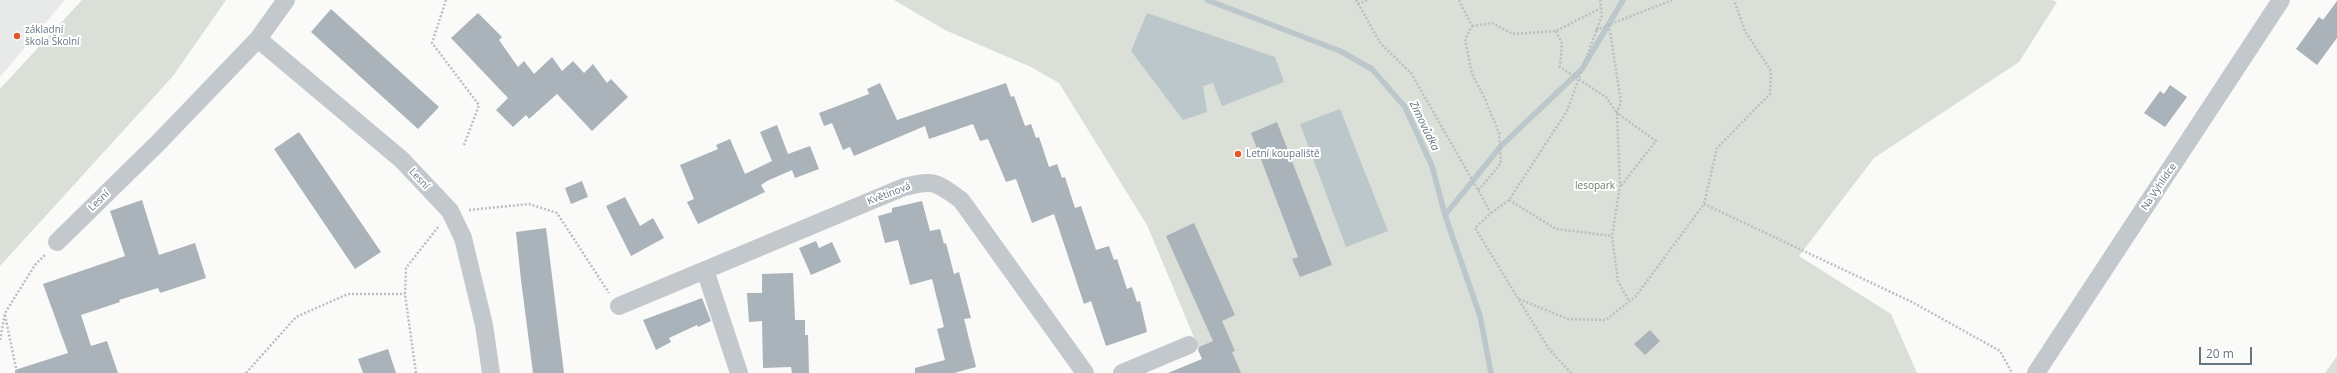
<!DOCTYPE html>
<html>
<head>
<meta charset="utf-8">
<style>
	body { margin:0 }
	#map { position:relative; width:2337px; height:373px; overflow:hidden; background:#fafaf8; font-family:"Open Sans",sans-serif }
	canvas { display:block }
	.scale { position:absolute; left:2199px; top:347px; width:53px; height:18px; box-sizing:border-box; border:2px solid #657683; border-top:0; padding-left:5px; font-size:12px; line-height:14px; white-space:nowrap; color:#657683; -webkit-text-stroke:3px #fff; paint-order:stroke }
</style>
</head>
<body>
<div id="map">
<canvas width="2337" height="373"></canvas>
<div class="scale">20 m</div>
</div>
<script>
const g = document.querySelector('canvas').getContext('2d');
g.lineJoin = 'round';
function fillPath(path, color) { g.fillStyle = color; g.fill(path, 'evenodd'); }
function trace(path, color, width, dash) { g.strokeStyle = color; g.lineWidth = width; g.lineCap = dash ? 'butt' : 'round'; g.setLineDash(dash || []); g.stroke(path); }
function drawText(font, color, halo, rows, align = 'center') {
  g.font = font + ' "Open Sans",sans-serif'; g.lineWidth = 4; g.setLineDash([]); g.textBaseline = 'middle'; g.strokeStyle = halo; g.fillStyle = color; for (const [text, x, y, turn = 0] of rows) {
    g.save(); g.translate(x, y); g.rotate((+turn || 0) * Math.PI / 180); g.textAlign = isNaN(turn) ? turn : align; if (halo) g.strokeText(text, 0, 0); g.fillText(text, 0, 0); g.restore();
  }
}
const built = new Path2D(`
	M0,0H65L0,77Z`);
const green = new Path2D(`
	M82,0H226L173,76L0,266V89Z
	M894,0H2052L2057,2L2019,62L1874,158L1799,256L1891,314L1917,373H1209L1147,225L1059,83L1031,67L945,30Z
	M2337,356V373H2325Z`);
const water = new Path2D(`
	M1147,13L1275,57L1284,82L1222,106L1213,83L1203,86L1207,112L1183,120L1131,51Z
	M1340,109L1388,231L1346,247L1300,124Z`);
const stream = new Path2D(`
	M1207,0L1340,51L1372,69L1405,107L1432,166L1445,215L1480,316L1491,373
	M1445,215L1501,146L1582,69L1623,0`);
const building = new Path2D(`
	M2337,1V38L2317,65L2296,49L2319,17L2323,20Z
	M331,9L439,107L418,129L311,32Z
	M478,13L502,37L499,40L518,67L524,61L534,74L552,57L562,71L573,61L584,73L593,64L607,83L611,79L628,97L592,131L557,94L529,119L526,115L513,127L496,110L508,98L451,38Z
	M880,83L897,120L1006,83L1011,97L1014,96L1025,126L1031,124L1036,138L1039,137L1049,167L1057,164L1062,178L1065,177L1075,208L1081,206L1096,250L1109,246L1114,260L1117,259L1127,289L1132,287L1137,302L1140,301L1147,332L1106,346L1091,301L1084,304L1054,214L1032,223L1016,179L1006,182L988,139L980,141L973,124L929,139L925,126L854,156L850,147L843,150L832,123L824,126L819,113L869,94L867,89Z
	M2170,85L2187,97L2165,127L2144,113L2160,91L2164,94Z
	M1277,122L1332,265L1300,277L1292,259L1298,257L1251,133Z
	M777,125L788,154L810,146L819,169L795,178L792,170L767,181L761,185L765,192L698,224L687,202L694,199L680,165L718,149L716,145L730,139L745,174L772,161L760,132Z
	M299,132L381,252L355,269L274,149Z
	M582,181L588,197L571,204L565,188Z
	M625,197L640,226L653,218L664,238L631,256L606,206Z
	M142,200L159,255L195,243L206,278L160,293L158,288L119,300L120,302L81,315L91,346L107,341L118,373H15V370L68,353L43,284L125,256L110,211Z
	M922,201L930,231L940,229L944,244L946,243L954,274L959,272L971,318L964,319L976,367L954,373H915V368L945,360L937,329L944,327L932,279L910,285L898,240L885,243L878,216L892,212V208Z
	M1194,223L1235,315L1222,321L1235,351L1232,352L1241,373H1168L1202,359L1198,350L1199,347L1213,341L1166,236Z
	M546,228L552,276L564,373H533L521,280L516,232Z
	M816,241L819,248L832,242L841,262L811,275L799,248Z
	M793,273L795,320H805V335H808L809,373H792L791,367L763,368L762,321L749,322L747,293H762V274Z
	M702,298L711,321L698,327L697,325L669,338L671,342L656,350L643,320Z
	M1650,330L1660,341L1645,355L1634,344Z
	M388,349L396,373H363L358,359Z`);
const path = new Path2D(`
	M446,0L432,43L479,105L464,145
	M1356,0L1381,44L1411,73L1491,213L1475,228L1549,349L1571,373
	M1459,0L1472,26L1465,39L1472,74L1485,99L1499,133L1501,163L1478,191
	M1358,4L1367,0
	M1609,25L1621,102L1617,113L1656,141L1620,187
	M1472,26L1492,23L1513,34L1556,31L1601,8
	M1596,30L1672,0
	M1556,31L1562,44L1560,67L1606,97L1617,113L1620,187L1612,236L1618,281L1629,301
	M1509,200L1556,229L1612,236
	M1704,204L1912,302L2000,351L2012,373
	M469,210L529,204L557,213L609,293
	M1491,213L1509,200L1567,111L1602,15L1600,0
	M1519,299L1568,319L1606,320L1636,296L1704,204L1717,148L1770,94L1771,71L1745,31L1734,0
	M5,315L17,373
	M0,340L5,313L35,265L46,254
	M246,373L296,317L348,294H405
	M416,373L405,294L406,268L438,227`);
const minor = new Path2D(`
	M258,39L402,160L450,211L463,238L484,325L491,373
	M57,242L159,142L258,39L286,0
	M705,270L739,373
	M619,306L904,187C934,179 936,182 961,200L1085,373
	M1122,373L1189,345
	M2036,373L2281,0`);
const markers = [
	[17,36,4,"#e4572e"],
	[1238,154,4,"#e4572e"]
];
const poiNames = [
	["základní",25,30],
	["škola Školní",25,42],
	["Letní koupaliště",1246,154]
];
const streetNames = [
	["Lesní",419,179,47],
	["Na Vyhlídce",2159,187,-56],
	["Květinová",889,194,-21],
	["Lesní",99,201,-44]
];
const parkNames = [
	["lesopark",1595,186]
];
const waterNames = [
	["Zimovůdka",1424,126,64]
];
fillPath(built, '#e8e9e9');
fillPath(green, '#dadfd7');
fillPath(water, '#bbc7cb');
trace(stream, '#bbc7cb', 5.5);
fillPath(building, '#aab3b9');
trace(path, '#bbbfc2', 2.5, [2, 2]);
trace(minor, '#c3c8cc', 18);
for (const [x, y, r, color] of markers) { const dot = new Path2D(); dot.arc(x, y, r, 0, 2 * Math.PI); g.fillStyle = color; g.fill(dot); trace(dot, '#fff', 1.5); }
drawText('10px', '#657683', '#fff', poiNames, 'left');
drawText('10px', '#657683', '#fff', streetNames);
drawText('10px', '#687a64', '#fff', parkNames);
drawText('italic 11px', '#60757c', '#fff', waterNames);
</script>
</body>
</html>
